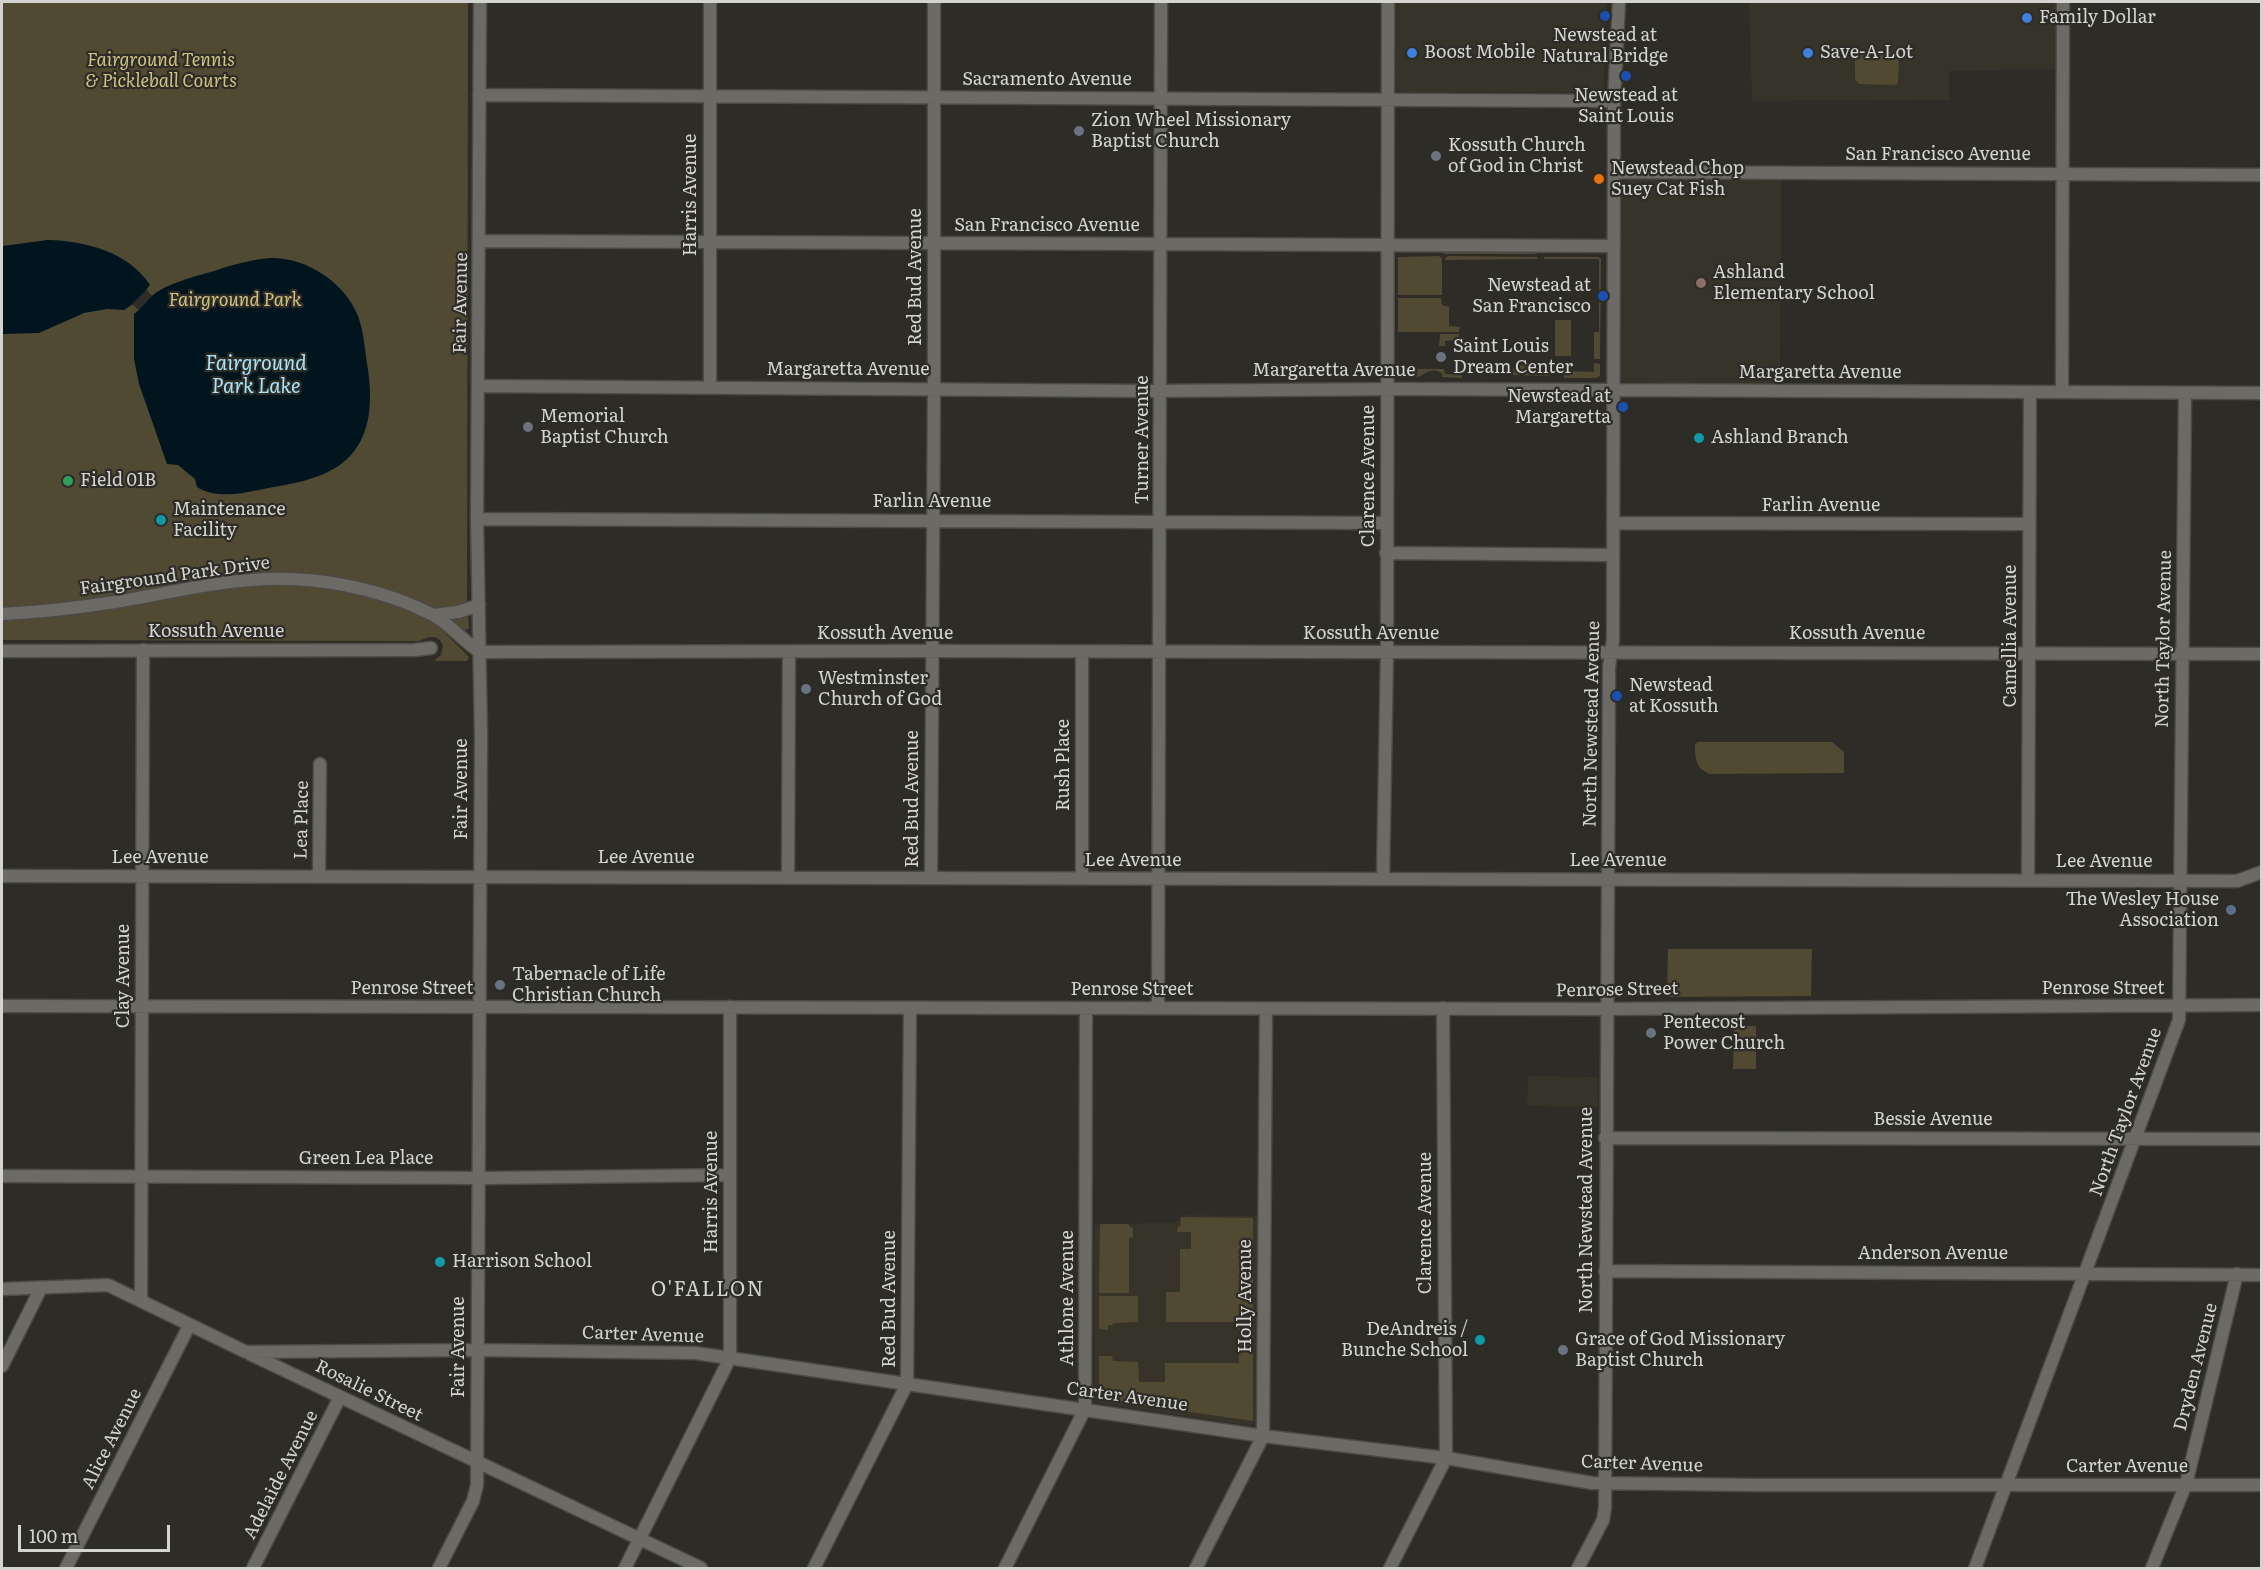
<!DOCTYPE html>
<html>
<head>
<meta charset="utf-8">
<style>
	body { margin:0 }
	#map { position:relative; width:2263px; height:1570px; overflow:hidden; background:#2d2c27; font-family:Literata,serif }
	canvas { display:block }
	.frame { position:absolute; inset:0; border:3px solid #d3d3cf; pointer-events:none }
	.scale { position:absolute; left:18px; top:1525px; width:152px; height:27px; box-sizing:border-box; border:3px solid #d3d3cf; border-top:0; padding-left:8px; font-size:18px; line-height:21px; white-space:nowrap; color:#d3d3cf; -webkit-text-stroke:4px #2d2c27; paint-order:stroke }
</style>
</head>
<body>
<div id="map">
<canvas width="2263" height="1570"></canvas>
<div class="frame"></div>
<div class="scale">100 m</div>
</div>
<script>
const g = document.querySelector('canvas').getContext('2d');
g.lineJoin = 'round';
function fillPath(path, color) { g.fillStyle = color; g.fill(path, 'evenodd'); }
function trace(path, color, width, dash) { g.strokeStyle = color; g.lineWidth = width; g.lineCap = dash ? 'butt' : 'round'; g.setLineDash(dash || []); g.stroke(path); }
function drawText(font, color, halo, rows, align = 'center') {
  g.font = font + ' Literata,serif'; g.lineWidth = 4.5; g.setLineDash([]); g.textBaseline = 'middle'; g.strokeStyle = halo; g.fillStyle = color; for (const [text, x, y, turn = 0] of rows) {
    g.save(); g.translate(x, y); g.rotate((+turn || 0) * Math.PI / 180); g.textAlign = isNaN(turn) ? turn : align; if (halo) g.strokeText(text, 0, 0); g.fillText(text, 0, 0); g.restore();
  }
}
const built = new Path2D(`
	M1395,2H1606L1604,90L1597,92H1401L1398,90L1396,85Z
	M1749,2H2055V35L2059,69L1949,71V100L1752,101Z
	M1628,180H1781L1780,385L1623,382L1621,378V188L1623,182Z
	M1528,1076L1598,1077V1107L1527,1106Z
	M1180,1215L1257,1216V1421L1251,1426L1098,1403L1095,1401L1094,1225L1179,1222Z`);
const green = new Path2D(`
	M2,2H468L467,600L469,629L446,634L469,657L467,661H434L441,655L443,645C437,633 429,637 419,641L2,640Z
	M1855,52H1899L1898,83L1896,85L1859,84L1855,79Z
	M1444,252H1537V254H1444Z
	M1439,256L1442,258V295H1398V257Z
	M1448,256L1537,257V259L1444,260Z
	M1544,257H1598L1601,259L1600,359H1594V332H1599V259H1544Z
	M1398,298H1441L1442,305L1449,307V326L1460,327L1459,332H1398Z
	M1555,320H1571V356H1555Z
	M1440,334H1459V340L1445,341V346H1439Z
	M1488,362H1490L1491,365H1509L1508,375H1488Z
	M1594,363L1600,364V376L1596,378H1564V371L1594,372Z
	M1514,365H1548L1549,376L1513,375Z
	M1418,369H1444L1445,374L1462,375V378L1442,377V373C1429,366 1426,375 1416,377Z
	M1698,742H1832L1844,752V773L1710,774C1695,768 1695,758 1695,744Z
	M1668,949H1812L1811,996L1667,997Z
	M1734,1026H1756V1069H1733Z
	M1181,1217L1253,1218V1421L1099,1399V1356H1112L1113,1361L1138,1362L1139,1382H1165V1363H1239V1322H1166V1292H1180V1249H1191V1232H1177V1228L1180,1226Z
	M1100,1224H1128L1133,1229V1237L1129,1238V1293H1099Z
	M1099,1296H1138V1322L1113,1323L1112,1325H1108V1330L1099,1329Z`);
const water = new Path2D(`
	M48,240C85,241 129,252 150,285L146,290L152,296C164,284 197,276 214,271C232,265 253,259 272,258C308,258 345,283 358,316C364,332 365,352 368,370C372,398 372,433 350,456C332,475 306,481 280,486C254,490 221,502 197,487L195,479L178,465L167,464L139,384L134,359V314L139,310L133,304L124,310L107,309L84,313L39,333L2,334V246Z`);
const pier = new Path2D(`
	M146,290L152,296L139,310L132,304Z`);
const minor = new Path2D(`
	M710,2V388
	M479,95L1614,101
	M1614,172L2262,175
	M480,241L1614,246
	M478,386L1150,391L1399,389L2262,393
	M2062,392L2063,2
	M477,519L1387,523
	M1613,523L2028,524
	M1386,553L1613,555
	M2,614C40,612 77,608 115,602C160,595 205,583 251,580C311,575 379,587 433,615C451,625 463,641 480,652L922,651L2262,654
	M433,615L458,612L479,605
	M2,651L414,650L431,648
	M1082,652V878
	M2,876L2237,881L2262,872
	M319,876L320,764
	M788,876L789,652
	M931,877L934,389V2
	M1383,879L1387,652L1388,2
	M2028,880L2030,392
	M2,1006L1595,1009L2262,1005
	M1158,1008L1161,2
	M1605,1138L2262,1139
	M2,1176L487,1178L730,1175
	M1605,1271L2262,1275
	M2,1289L108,1285L246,1352L477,1350L695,1353L1263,1436L1446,1458L1592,1483L1754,1485H2262
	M141,1301L143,650
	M250,1354L701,1568
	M2,1366L41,1288
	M66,1568L189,1326
	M253,1568L340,1397
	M439,1568L473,1501L477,1485L481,736L477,519L480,2
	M625,1568L730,1358V1007
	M814,1568L907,1384L910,1009
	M1005,1568L1085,1409L1086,1008
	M1196,1568L1263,1436L1266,1009
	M1390,1568L1446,1458L1443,1008
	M1578,1568L1603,1520L1605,1508L1609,667L1613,640L1614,101L1619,2
	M1975,1568L2179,1020L2185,393
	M2152,1568L2186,1484L2237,1274`);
const markers = [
	[1605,16,6,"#1a4fb4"],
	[2027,18,6,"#3f7fe0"],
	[1412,53,6,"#3f7fe0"],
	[1808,53,6,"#3f7fe0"],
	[1626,76,6,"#1a4fb4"],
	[1079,131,6,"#6b7280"],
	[1436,156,6,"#6b7280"],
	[1599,179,6,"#e8710a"],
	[1701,283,6,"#8d6e63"],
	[1603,296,6,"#1a4fb4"],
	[1441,357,6,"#6b7280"],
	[1623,407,6,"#1a4fb4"],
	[528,427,6,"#6b7280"],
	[1699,438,6,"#0f9aa8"],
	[68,481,6,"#2e9e5b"],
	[161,520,6,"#0f9aa8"],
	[806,689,6,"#6b7280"],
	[1617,696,6,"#1a4fb4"],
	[2231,910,6,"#5c6f8a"],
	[500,985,6,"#6b7280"],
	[1651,1033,6,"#6b7280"],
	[440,1262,6,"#0f9aa8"],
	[1480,1340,6,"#0f9aa8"],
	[1563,1350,6,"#6b7280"]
];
const poiNames = [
	["Family Dollar",2039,18],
	["Newstead at",1605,36,"center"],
	["Natural Bridge",1605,57,"center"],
	["Boost Mobile",1424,53],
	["Save-A-Lot",1820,53],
	["Newstead at",1626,96,"center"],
	["Saint Louis",1626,117,"center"],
	["Zion Wheel Missionary",1091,121],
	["Baptist Church",1091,142],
	["Kossuth Church",1448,146],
	["of God in Christ",1448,167],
	["Newstead Chop",1611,169],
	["Suey Cat Fish",1611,190],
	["Ashland",1713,273],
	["Elementary School",1713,294],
	["Newstead at",1591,286,"right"],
	["San Francisco",1591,307,"right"],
	["Saint Louis",1453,347],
	["Dream Center",1453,368],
	["Newstead at",1611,397,"right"],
	["Margaretta",1611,418,"right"],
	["Memorial",540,417],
	["Baptist Church",540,438],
	["Ashland Branch",1711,438],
	["Field 01B",80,481],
	["Maintenance",173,510],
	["Facility",173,531],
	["Westminster",818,679],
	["Church of God",818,700],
	["Newstead",1629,686],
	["at Kossuth",1629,707],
	["The Wesley House",2219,900,"right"],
	["Association",2219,921,"right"],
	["Tabernacle of Life",512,975],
	["Christian Church",512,996],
	["Pentecost",1663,1023],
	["Power Church",1663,1044],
	["Harrison School",452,1262],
	["DeAndreis /",1468,1330,"right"],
	["Bunche School",1468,1351,"right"],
	["Grace of God Missionary",1575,1340],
	["Baptist Church",1575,1361]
];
const parkNames = [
	["Fairground Tennis",161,61],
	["& Pickleball Courts",161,82],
	["Fairground Park",235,301]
];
const streetNames = [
	["Sacramento Avenue",1047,80],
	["San Francisco Avenue",1938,155],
	["Harris Avenue",691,195,-90],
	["San Francisco Avenue",1047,226],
	["Red Bud Avenue",916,277,-90],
	["Fair Avenue",461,303,-89],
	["Margaretta Avenue",848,370],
	["Margaretta Avenue",1334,371],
	["Margaretta Avenue",1820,373],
	["Turner Avenue",1143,440,-90],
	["Clarence Avenue",1369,476,-90],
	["Farlin Avenue",932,502],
	["Farlin Avenue",1821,506],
	["Fairground Park Drive",175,576,-8],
	["Kossuth Avenue",216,632],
	["Kossuth Avenue",885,634],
	["Kossuth Avenue",1371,634],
	["Kossuth Avenue",1857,634],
	["Camellia Avenue",2011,636,-90],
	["North Taylor Avenue",2164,639,-89],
	["North Newstead Avenue",1592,724,-89],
	["Rush Place",1064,765,-90],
	["Fair Avenue",462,789,-90],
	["Red Bud Avenue",913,799,-90],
	["Lea Place",302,820,-89],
	["Lee Avenue",160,858],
	["Lee Avenue",646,858],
	["Lee Avenue",1133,861],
	["Lee Avenue",1618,861],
	["Lee Avenue",2104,862],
	["Clay Avenue",124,976,-90],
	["Penrose Street",412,989],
	["Penrose Street",2103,989],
	["Penrose Street",1132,990],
	["Penrose Street",1617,990,-1],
	["North Taylor Avenue",2126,1112,-70],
	["Bessie Avenue",1933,1120],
	["Green Lea Place",366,1159],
	["Harris Avenue",712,1192,-90],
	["North Newstead Avenue",1587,1210,-90],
	["Clarence Avenue",1426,1223,-90],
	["Anderson Avenue",1933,1254],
	["Holly Avenue",1246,1296,-90],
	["Athlone Avenue",1068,1298,-90],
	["Red Bud Avenue",890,1299,-90],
	["Carter Avenue",643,1335,2],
	["Fair Avenue",459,1347,-90],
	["Dryden Avenue",2196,1367,-76],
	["Rosalie Street",369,1391,26],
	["Carter Avenue",1127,1397,8],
	["Alice Avenue",112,1439,-63],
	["Carter Avenue",1642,1464,2],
	["Carter Avenue",2127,1467],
	["Adelaide Avenue",281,1475,-63]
];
const waterNames = [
	["Fairground",256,364],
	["Park Lake",256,387]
];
const neighbourhoodNames = [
	["O'FALLON",708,1290]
];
fillPath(built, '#363328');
fillPath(green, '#504a33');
fillPath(water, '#00151d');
fillPath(pier, '#2d2c27');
trace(minor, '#4b4a45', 15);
trace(minor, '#6b6a64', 12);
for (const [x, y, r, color] of markers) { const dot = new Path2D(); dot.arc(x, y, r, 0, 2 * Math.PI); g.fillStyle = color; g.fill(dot); trace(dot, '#2d2c27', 2); }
drawText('18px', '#d3d3cf', '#2d2c27', poiNames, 'left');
drawText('italic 18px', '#d2c281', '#2d2c27', parkNames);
drawText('18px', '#d3d3cf', '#2d2c27', streetNames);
drawText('italic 20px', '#a7e4fa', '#2d2c27', waterNames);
g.letterSpacing = '1.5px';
drawText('20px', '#d3d3cf', '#2d2c27', neighbourhoodNames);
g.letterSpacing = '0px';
</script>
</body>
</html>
